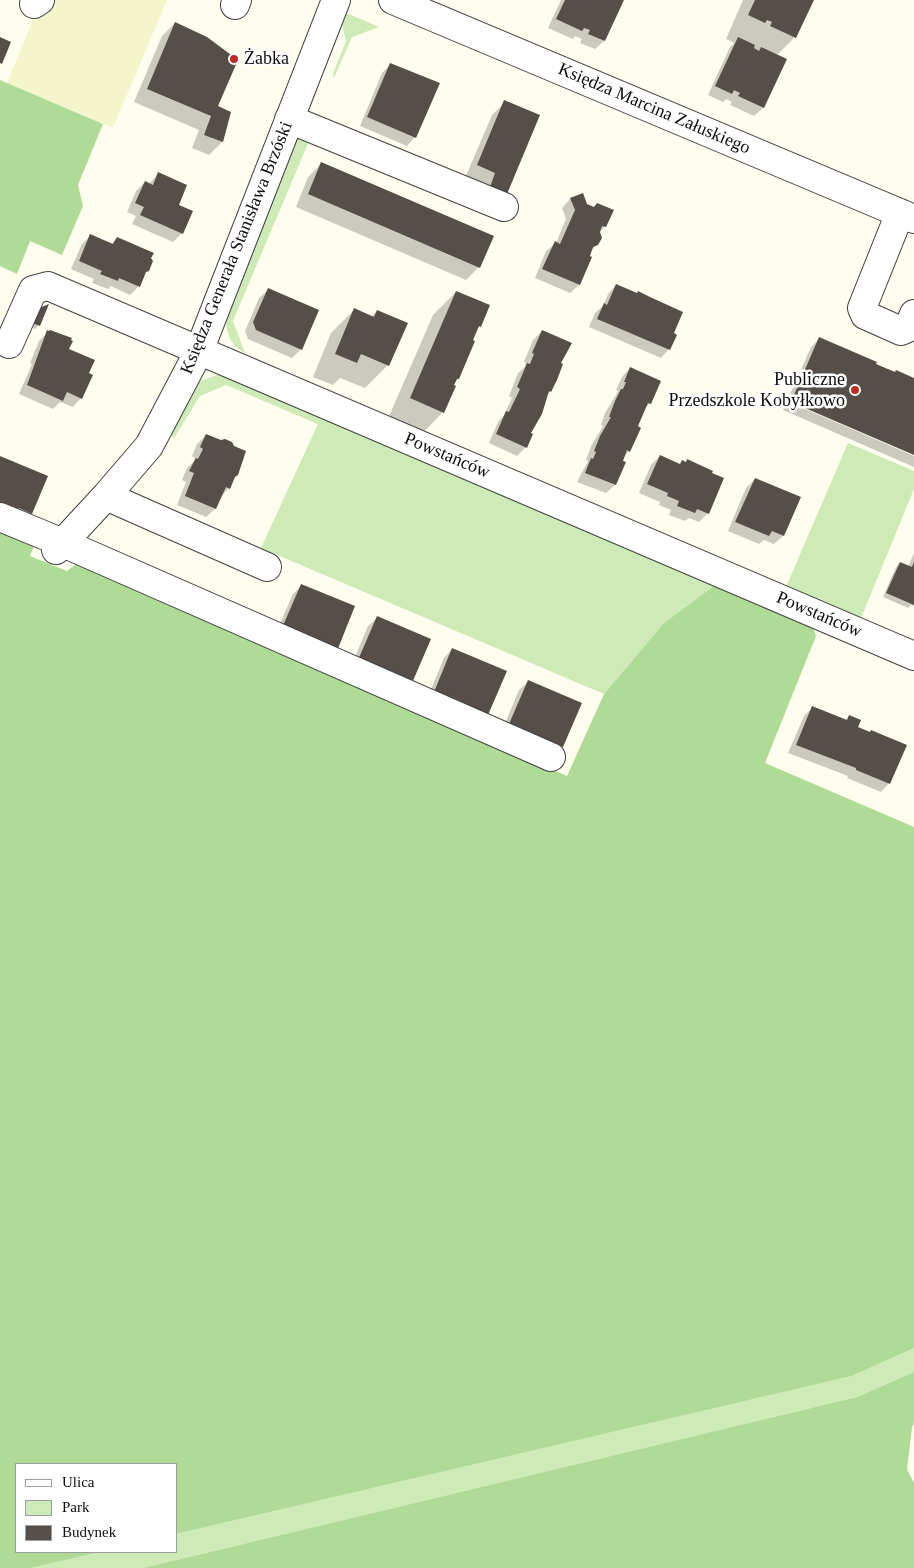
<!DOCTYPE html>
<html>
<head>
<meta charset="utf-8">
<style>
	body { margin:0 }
	#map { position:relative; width:914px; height:1568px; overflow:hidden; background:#fffdee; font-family:"Times New Roman",serif }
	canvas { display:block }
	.legend { position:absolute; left:15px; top:1463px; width:162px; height:90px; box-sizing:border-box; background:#fff; border:1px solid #9e9e9e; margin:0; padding:6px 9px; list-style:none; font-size:15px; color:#0d0d0d }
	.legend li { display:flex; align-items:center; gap:10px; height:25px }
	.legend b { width:25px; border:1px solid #9e9e9e }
</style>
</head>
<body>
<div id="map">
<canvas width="914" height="1568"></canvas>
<ul class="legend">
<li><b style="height:6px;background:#fff"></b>Ulica</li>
<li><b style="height:14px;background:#cdeab7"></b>Park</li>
<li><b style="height:14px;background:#564f49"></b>Budynek</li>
</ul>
</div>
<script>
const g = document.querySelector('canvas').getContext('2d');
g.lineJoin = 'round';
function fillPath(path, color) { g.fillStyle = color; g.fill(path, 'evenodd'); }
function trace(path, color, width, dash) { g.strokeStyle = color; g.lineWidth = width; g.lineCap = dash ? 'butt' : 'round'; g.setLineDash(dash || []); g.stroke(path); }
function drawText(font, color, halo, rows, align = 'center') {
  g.font = font + ' "Times New Roman",serif'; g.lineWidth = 5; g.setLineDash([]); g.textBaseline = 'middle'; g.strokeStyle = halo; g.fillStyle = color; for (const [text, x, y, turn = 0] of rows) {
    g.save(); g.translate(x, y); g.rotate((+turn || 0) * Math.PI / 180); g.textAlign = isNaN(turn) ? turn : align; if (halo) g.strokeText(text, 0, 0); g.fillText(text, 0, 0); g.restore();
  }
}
const farmland = new Path2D(`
	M49,0H167L113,128L7,83L35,15Z`);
const green = new Path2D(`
	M344,12L379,27L352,37L334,78L333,74L346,41L341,21Z
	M312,134L233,321L245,353C231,346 226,334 226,318L293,136Z
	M221,374L719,582L664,623L604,694L261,548L318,424L226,385L200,396L174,438L168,434L192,386L199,381Z
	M848,443L914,471V489L861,618L786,587Z
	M914,1348V1372L857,1397L143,1568H31L100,1552H176V1534L852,1376Z`);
const forest = new Path2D(`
	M0,80L103,124L78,185L83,206L62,255L30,241L17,274L0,266Z
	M0,531L34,546L30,556L67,571L76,564L567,776L604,694L664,623L719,582L811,621L816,636L765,763L914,827V1348L852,1376L176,1534V1464H16V1552H100L31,1568H0Z
	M914,1372V1423L912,1428L907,1469L914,1483V1568H143L857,1397Z`);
const shadow = new Path2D(`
	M561,0H623L604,41L595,49L580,43L582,39L575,36L573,39L548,28Z
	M743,0H812L795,37L776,56L785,60L763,108L754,116L730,105L732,102L726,99L723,102L708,95L730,47L734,43L726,39Z
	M175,23L217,107L230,112L222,142L209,155L192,148L199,130L134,102L162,36Z
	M391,64L415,137L407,146L360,126L382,73Z
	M505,102L506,194L465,178L492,115Z
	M321,164L479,267L466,280L296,207L308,177Z
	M158,174L177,205L182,233L173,242L132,224L136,216L127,212L136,191L145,182L149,184Z
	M570,199L593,208L605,226L599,233L597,244L591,251L579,285L570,293L535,278L546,251L556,243L566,219L562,208Z
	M91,235L111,244L117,238L144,274L139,286L130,295L111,286L108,289L92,283L94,279L71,269L82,244Z
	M616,285L672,334L669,349L661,358L589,327L595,313L603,306L608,294Z
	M268,290L301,349L292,358L248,339L245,331L259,298Z
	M456,292L480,326L476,330L454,382L443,412L420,436L387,421L433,315Z
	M354,310L371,317L377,311L388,365L365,388L340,378L333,385L313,377L331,333Z
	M35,314L39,325L35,329L29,327Z
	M542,331L559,364L550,392L547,395L542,411L535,426L532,430L526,447L517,456L489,443L498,422L504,415L512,398L509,396L518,373L525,367L526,363L524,362L533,340Z
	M48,332L68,350L88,373L81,398L73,407L60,402L53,409L19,394L32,364L30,363L39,341Z
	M820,338L874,365L914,379V453L788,399L811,347Z
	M630,368L650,403L644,409L636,427L629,451L623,458L621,461L624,463L615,485L606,493L577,482L588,461L586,460L591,446L603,426L601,425L605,413L616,395L618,391L616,390L622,377Z
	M787,401L914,456V467L783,410Z
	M206,435L233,479L229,488L220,497L215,509L206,517L177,505L186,482L182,480L187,468L193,462L195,458L192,456L197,444Z
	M660,456L679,465L682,462L685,463L687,461L708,513L699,522L689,518L685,521L669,515L671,510L659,505L660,502L639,493L651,465Z
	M0,457L31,513L23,522L11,517Z
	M755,479L783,536L774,544L764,540L759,544L728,531L746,488Z
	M914,553V606L911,605L908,608L883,597L896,567L900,563L908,567Z
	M302,585L327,659L274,637L293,594Z
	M377,618L429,639L350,669L368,626Z
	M452,649L505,672L426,701L444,658Z
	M528,682L562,746L554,755L501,733L519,690Z
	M813,707L845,721L849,716L889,783L881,792L847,778L848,776L788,753L804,716Z`);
const building = new Path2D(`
	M565,0H624L605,41L588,34L590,30L584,28L582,31L556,19Z
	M755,0H814L796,38L770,26L772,22L767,20L765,23L748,15Z
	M175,22L207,37L238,60L218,106L231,112L223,142L204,135L211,116L147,89Z
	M0,37L11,42L2,64L0,63Z
	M738,37L755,45L754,48L759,51L761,47L787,59L764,108L738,96L740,93L734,90L732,94L715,86Z
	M390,63L440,83L416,138L367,117Z
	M504,100L540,115L507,194L490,187L495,173L477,165Z
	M321,162L494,236L480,268L308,194Z
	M158,172L187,185L179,205L193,211L183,234L140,215L144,207L135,203L145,181L153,185Z
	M583,193L587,204L594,207L597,203L614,210L606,227L602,226L600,232L602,238L598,245L593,247L590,256L592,257L580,285L542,269L555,241L560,244L575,210L570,198Z
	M90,234L113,244L117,237L154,253L151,258L153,261L149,271L146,272L140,287L119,278L118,281L100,274L102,271L79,261Z
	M616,284L637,293L638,291L650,297L683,312L674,333L677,335L670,350L597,319L604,303L607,305Z
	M268,288L319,310L302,350L256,330L253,322Z
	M456,291L490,305L481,327L479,326L473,340L475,341L459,379H457L454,385L456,386L444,413L410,398Z
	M49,304L40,326L32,323L39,308Z
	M354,308L374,317L377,310L408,323L389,366L361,354L357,363L335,354Z
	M47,330L49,331L50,330L72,338L71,340L73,341L69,349L95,360L89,373L93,375L82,399L67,392L63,401L27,385Z
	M542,330L572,343L561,363L563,364L557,380L551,392L549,391L542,414L531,433L533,434L527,448L496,434L506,411L509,412L520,389L517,387L527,363L530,364L534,354L532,353Z
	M819,337L877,362L876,364L895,372L896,370L914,378V455L791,402Z
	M630,367L661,381L651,404L648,403L638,426L641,428L630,452L627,450L623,461L626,462L616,485L585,473L591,458L593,459L596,452L594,451L600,436L611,417H609L615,401L621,389H623L626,382H624Z
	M206,434L221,440L225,439L232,442L234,446L246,451L238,475L235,477L230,489L226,487L216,509L185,496L194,473L189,471L196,458L198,459L203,449L200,447Z
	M660,455L680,464L682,460L686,462L687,459L713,471L712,473L724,478L709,514L697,509L695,513L677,506L679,501L667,496L668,493L647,484Z
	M0,456L48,476L32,514L19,508L17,513L0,506Z
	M755,478L801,497L784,536L772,531L769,536L735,522Z
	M900,562L912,567L914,562V605L886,593Z
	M301,584L355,606L337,651L282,628Z
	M377,616L431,639L412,683L358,660Z
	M452,648L507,671L488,715L434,692Z
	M528,680L582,703L563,747L509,724Z
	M812,706L847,720L849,715L861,720L858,727L870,732L871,730L907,745L890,784L856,770V768L796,745Z`);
const minor = new Path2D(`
	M393,0L914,219
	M34,4L40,0
	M235,5L237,0
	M289,119L504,207
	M900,213L862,308L865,315L901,331L908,328L914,314
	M9,344L33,290L48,286L914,656
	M106,496L267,567
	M0,517L63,543L551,757
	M56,550L106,496L149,446L199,351L336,0`);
const markers = [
	[234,59,5,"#c02923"],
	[855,390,5,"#c02923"]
];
const poiNames = [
	["Żabka",244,59],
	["Publiczne",845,380,"right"],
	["Przedszkole Kobyłkowo",845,401,"right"]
];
const streetNames = [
	["Księdza Marcina Załuskiego",654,109,23],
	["Księdza Generała Stanisława Brzóski",237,248,-68],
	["Powstańców",447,456,23],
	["Powstańców",819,615,23]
];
fillPath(farmland, '#f5f5cd');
fillPath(green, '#cdeab7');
fillPath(forest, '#afdb96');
fillPath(shadow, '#0003');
fillPath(building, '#564f49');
trace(minor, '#404040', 30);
trace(minor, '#fff', 28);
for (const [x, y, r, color] of markers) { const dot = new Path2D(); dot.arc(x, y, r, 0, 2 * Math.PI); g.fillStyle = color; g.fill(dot); trace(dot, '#fff', 2); }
drawText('18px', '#0d0d0d', '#fff', poiNames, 'left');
drawText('18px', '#0d0d0d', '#fff', streetNames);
</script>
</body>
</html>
